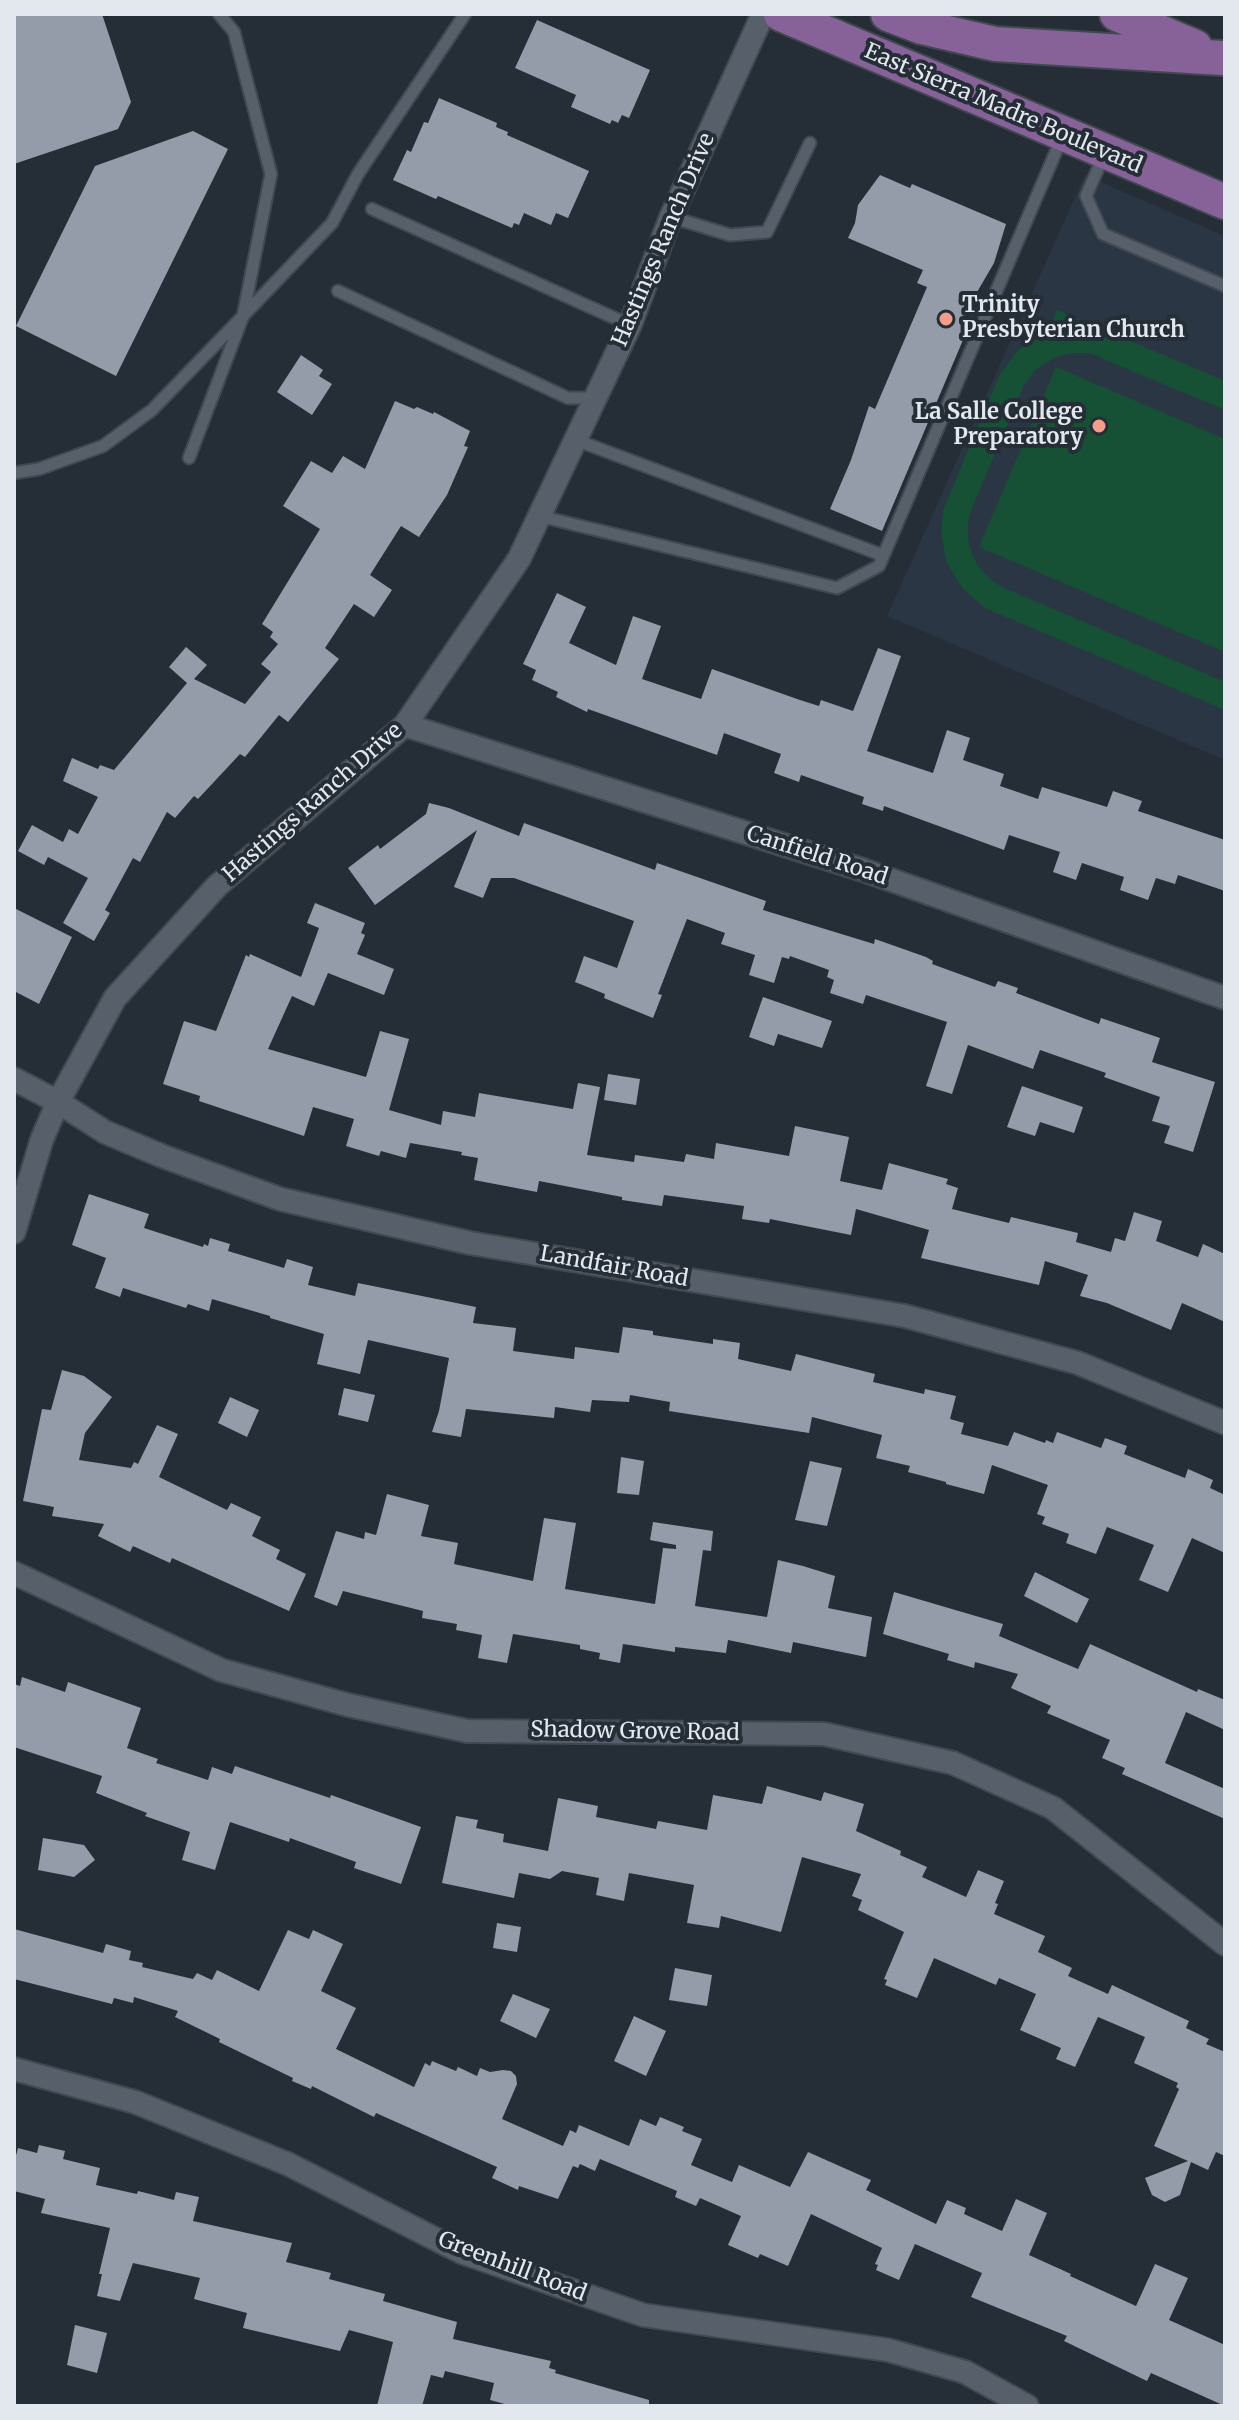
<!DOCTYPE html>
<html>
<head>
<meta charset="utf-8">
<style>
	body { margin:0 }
	#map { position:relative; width:1239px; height:2420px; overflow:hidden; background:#252d36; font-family:Merriweather,serif }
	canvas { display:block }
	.frame { position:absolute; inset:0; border:16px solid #e3e8ee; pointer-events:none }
</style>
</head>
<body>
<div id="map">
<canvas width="1239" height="2420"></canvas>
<div class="frame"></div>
</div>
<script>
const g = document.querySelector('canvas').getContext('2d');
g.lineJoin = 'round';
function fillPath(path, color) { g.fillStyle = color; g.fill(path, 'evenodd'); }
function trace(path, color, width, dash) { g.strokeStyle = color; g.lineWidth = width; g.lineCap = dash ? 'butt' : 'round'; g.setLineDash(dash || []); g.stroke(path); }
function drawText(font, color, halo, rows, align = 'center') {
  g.font = font + ' Merriweather,serif'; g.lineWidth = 8; g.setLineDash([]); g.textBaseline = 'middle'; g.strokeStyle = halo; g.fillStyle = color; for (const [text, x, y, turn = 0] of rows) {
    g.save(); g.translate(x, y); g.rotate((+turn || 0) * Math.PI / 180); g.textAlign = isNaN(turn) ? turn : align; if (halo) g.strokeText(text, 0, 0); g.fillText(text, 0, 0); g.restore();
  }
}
const built = new Path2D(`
	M1085,175L1225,236V760L887,616Z`);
const green = new Path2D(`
	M1057,310L1225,381V410L1089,353H1070L1056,357L1035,370L1024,385L970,513C963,544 974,571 1002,587L1225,682V710L985,608L962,588L946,561L941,531L944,508L1000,374L1019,349L1048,332Z
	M1056,367L1225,439V652L979,547Z`);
const building = new Path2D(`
	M14,14H102L131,102L118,129L14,164Z
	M537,20L650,70L629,118L622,115L618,123L612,120L610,124L571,107L576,95L515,68Z
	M439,98L497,123L496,127L508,132L507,135L589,171L568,218L556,213L551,225L524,213L519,225L514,223L512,228L438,196L436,199L393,180L407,150L411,152L424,122L428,123Z
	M193,131L228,149L116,376L16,326L95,166Z
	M880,175L910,188L912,184L1006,224L994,263L966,311L974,314L882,531L830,509L851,460L869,406L875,409L927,287L917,283L923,270L848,238L855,223L858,205Z
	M301,355L323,370L319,376L332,384L312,415L277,392Z
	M395,401L414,409L417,407L433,414L434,412L470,431L464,446L468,447L447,495L419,537L401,526L370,575L392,590L374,617L354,604L325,648L339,659L288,722L279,715L245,757L240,754L198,799L194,796L175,818L167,812L140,862L133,858L105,910L110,913L94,941L63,923L88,878L48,857L44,865L18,851L32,825L63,842L69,829L78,834L98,797L63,781L72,758L98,769L100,765L114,770L187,683L169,667L186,647L207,665L194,679L245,704L271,672L261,664L278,644L270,637L273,632L262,624L320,529L283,506L311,461L332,473L343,456L365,469Z
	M557,593L586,607L569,643L616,665L633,616L661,626L642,679L701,699L712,669L800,700L819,706L821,700L853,711L878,648L901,656L867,751L933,773L947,730L970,738L963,760L1004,774L1000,786L1038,799L1042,787L1107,807L1113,791L1142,801L1138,811L1225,840V891L1178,875L1175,884L1156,878L1148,900L1120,890L1124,877L1082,863L1076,880L1053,872L1060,852L1009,835L1004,850L884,806L883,811L862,804L864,797L801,775L799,782L774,773L781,754L724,733L717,755L588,709L587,712L556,697L558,692L532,680L536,670L523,664Z
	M429,803L449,808L519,836L524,823L655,870L657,863L766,901L763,910L874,944L875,939L926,957L933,961L932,964L995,987L998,981L1018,988L1016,993L1099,1024L1101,1018L1160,1038L1152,1062L1215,1082L1193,1152L1164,1143L1170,1126L1152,1121L1160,1097L1104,1077L1106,1073L1040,1050L1033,1069L968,1045L952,1094L926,1086L947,1022L866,995L863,1004L830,993L834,980L827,977L829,970L790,956L789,959L782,957L774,983L749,975L755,955L721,944L725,933L687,919L658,994L662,995L653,1018L604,998L605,994L575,982L584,956L617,968L634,921L514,878H491L483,898L454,887L477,830L375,905L348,868L378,845L380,849L426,814Z
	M315,903L365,923L361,933L365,935L357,954L394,969L384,995L328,973L314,1006L292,996L268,1049L366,1077L380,1031L409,1039L389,1110L441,1125L443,1111L475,1117L479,1093L573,1109L578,1083L600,1087L587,1155L634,1162L635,1155L684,1162L686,1154L714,1159L716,1143L789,1156L795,1126L849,1137L840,1181L882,1190L889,1163L948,1179L946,1184L958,1188L952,1209L1009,1223L1011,1217L1078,1233L1076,1242L1111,1252L1115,1238L1125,1241L1134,1212L1162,1221L1156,1241L1198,1257L1203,1244L1225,1254V1322L1182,1303L1171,1330L1107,1303L1080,1296L1088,1275L1045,1261L1039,1285L921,1258L929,1230L856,1209L851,1235L770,1219L769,1223L742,1219L744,1206L664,1195L662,1206L622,1200V1197L539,1181L537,1192L474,1180L478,1158L461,1155L462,1152L410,1143L406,1158L381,1151L379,1156L346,1146L354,1119L313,1107L304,1136L199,1101L200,1096L163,1084L184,1021L216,1031L246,955L249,957L250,954L301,977L319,928L307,923Z
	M14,908L72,937L39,1004L14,991Z
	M763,997L832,1021L822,1048L778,1034L774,1046L749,1037Z
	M608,1074L640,1079L636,1105L604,1100Z
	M1022,1086L1083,1107L1074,1133L1040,1122L1035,1136L1007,1127Z
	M89,1194L149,1214L144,1228L203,1247L204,1244L208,1246L210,1238L230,1244L228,1251L284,1268L287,1259L313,1267L308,1285L355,1296L358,1283L476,1307L473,1323L516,1328L513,1351L574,1359L575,1347L619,1353L623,1327L653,1331V1335L713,1344V1339L740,1343L738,1359L791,1371L796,1354L875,1374L873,1382L924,1394L925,1389L956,1396L950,1419L964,1423L961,1434L1008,1446L1014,1432L1045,1443L1046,1440L1053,1443L1057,1432L1101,1448L1105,1438L1127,1446L1124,1454L1185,1478L1188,1469L1213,1480L1210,1488L1225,1495V1553L1192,1538L1168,1592L1139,1580L1154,1545L1107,1527L1096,1554L1066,1543L1069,1534L1042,1524L1045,1517L1037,1514L1048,1485L992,1465L984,1494L946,1484V1482L908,1472L910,1466L876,1458L882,1435L812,1417L809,1433L669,1411L670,1402L630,1395L629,1402L592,1400L590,1412L555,1407L554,1418L466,1409L461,1437L432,1432L439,1411L449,1358L368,1340L360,1374L317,1364L324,1334L270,1318V1316L212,1299L209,1311L188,1304L186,1308L123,1288L120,1297L95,1288L106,1258L72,1245Z
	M62,1370L84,1376L112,1397L85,1433L79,1460L131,1468L134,1462L138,1464L157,1425L178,1434L159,1477L227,1510L231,1503L261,1517L252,1536L280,1550L276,1559L306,1574L289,1611L172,1558L170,1563L133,1546L130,1552L98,1536L104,1524L52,1516L54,1507L23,1501L42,1409L51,1410Z
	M344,1388L375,1395L368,1422L338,1415Z
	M230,1397L259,1410L247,1437L218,1423Z
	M621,1457L644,1461L639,1495L617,1493Z
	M810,1461L842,1468L827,1526L795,1520Z
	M387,1494L429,1505L421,1536L458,1543L454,1564L533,1581L544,1518L576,1523L565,1589L655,1604L663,1548L676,1549V1545L650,1540L653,1522L713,1531L711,1551L703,1550L695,1606L767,1617L778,1560L803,1566L835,1576L828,1608L872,1617L866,1657L793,1642L791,1653L728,1640L726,1653L675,1647V1652L623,1644L620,1663L599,1659L600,1653L580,1649V1645L513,1634L507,1663L478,1658L482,1635L456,1630L457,1624L422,1618L423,1611L343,1591L337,1606L314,1597L336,1531L364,1539L365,1532L376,1535Z
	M1035,1572L1089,1599L1077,1623L1024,1596Z
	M894,1592L1003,1624L999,1636L1078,1669L1090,1644L1197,1692L1198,1689L1225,1700V1730L1186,1712L1165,1763L1225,1789V1819L1122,1774L1125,1768L1102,1758L1110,1740L1047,1713L1051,1706L1011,1688L1018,1674L975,1662L974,1668L947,1660L949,1654L883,1634Z
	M22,1677L65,1692L68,1682L141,1708L127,1748L158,1759L156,1763L208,1780L212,1767L232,1774L235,1766L330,1798L331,1795L421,1827L401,1884L354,1868L356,1862L290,1838L289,1842L230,1822L215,1870L182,1860L190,1832L145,1816L147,1813L96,1793L102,1776L14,1747V1684L20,1686Z
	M767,1786L821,1801L824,1792L864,1804L856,1831L901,1851L900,1855L927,1867L922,1877L966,1897L978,1870L1004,1881L995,1903L998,1904L994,1914L1045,1936L1038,1952L1072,1968L1068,1976L1108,1994L1112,1985L1189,2021L1186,2028L1209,2039L1206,2044L1225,2052V2156L1216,2152L1208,2170L1191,2162L1180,2195L1165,2202L1152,2195L1145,2178L1188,2161L1154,2146L1179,2089L1176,2087L1178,2083L1134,2063L1145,2037L1098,2017L1075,2067L1056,2059L1061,2048L1020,2030L1036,1994L999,1978L996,1985L934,1958L917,1998L885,1985L887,1980L884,1979L904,1932L858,1910L862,1900L852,1896L861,1874L802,1857L781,1932L721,1916L719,1928L687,1923L694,1885L629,1873L624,1901L596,1895L599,1878L562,1871L550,1879L519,1873L514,1898L442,1883L456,1816L478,1820L476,1828L504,1834L503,1842L548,1851L558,1798L598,1806L596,1817L656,1829L658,1821L707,1830L713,1795L762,1804Z
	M43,1838L84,1845L95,1860L74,1877L38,1870Z
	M497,1923L521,1927L517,1952L493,1948Z
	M14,1929L103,1953L106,1944L131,1951L129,1960L143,1963L142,1967L193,1979L197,1973L212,1980L217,1970L259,1991L288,1930L309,1939L313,1930L343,1944L321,1991L356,2008L336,2049L414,2087L425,2063L430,2066L432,2061L456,2071L458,2067L477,2076L480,2068L490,2072L503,2070L511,2071L516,2076L517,2084L502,2119L563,2146L570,2130L576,2133L579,2125L629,2146L640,2119L656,2126L660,2117L684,2127L682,2131L702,2139L691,2165L732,2182L739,2165L790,2187L808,2152L871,2180L866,2190L936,2224L947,2200L966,2208L964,2214L1002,2231L1016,2199L1047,2213L1029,2255L1071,2274L1070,2276L1136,2306L1155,2264L1188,2278L1169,2320L1225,2345V2406L1151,2373L1147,2381L1064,2341L1067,2336L971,2297L982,2273L915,2244L899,2280L876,2270L878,2265L875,2264L882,2248L811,2214L788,2266L760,2254L758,2258L728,2245L741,2216L700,2198L696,2206L675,2197L677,2191L600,2159L595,2171L580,2164L578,2168L573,2166L558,2199L519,2186L518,2190L492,2178L497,2167L376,2113L374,2117L312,2086L311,2089L292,2081L293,2078L219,2042L220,2039L175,2017L178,2011L134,1997L133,2003L114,1998L112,2004L14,1979Z
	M675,1968L712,1975L707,2006L669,2000Z
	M513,1994L550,2009L536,2038L500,2021Z
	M634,2016L666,2031L646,2076L614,2061Z
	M39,2145L65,2151L63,2159L100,2168L96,2185L137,2194L138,2191L174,2200L176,2192L199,2197L193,2221L292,2243L286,2262L331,2273L329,2279L385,2294L383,2301L457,2322L453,2339L551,2361L549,2368L556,2370L555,2373L649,2400V2406H512L490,2400L494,2383L445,2371L443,2378L431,2375L422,2406H377L393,2342L349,2330L340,2351L243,2328L247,2313L194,2299L200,2278L133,2263L120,2301L97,2296L102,2274H99L110,2228L41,2213L45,2199L14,2191V2163L18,2148L37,2153Z
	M75,2325L107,2333L97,2373L67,2365Z`);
const lane = new Path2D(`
	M1105,153L1086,196L1103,234L1225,286
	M372,209L630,325
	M671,217L730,235L767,232L810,143
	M338,291L568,398H595
	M576,440L882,555
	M189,458L243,316L332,223L358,174L465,14
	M14,473L39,469L103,446L152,410L243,316L271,174L234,32L219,14
	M539,516L837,588L879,566L1063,135`);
const street = new Path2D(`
	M405,725L863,870L1225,998
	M14,1079L58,1102L105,1132L162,1156L280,1199L470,1243L905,1316L1078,1363L1225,1423
	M14,1232L42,1139L58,1102L115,998L217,886L405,725L519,559L630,325L671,217L763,14
	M14,1573L221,1670L348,1705L467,1731L824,1734L953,1763L1053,1808L1225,1944
	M14,2069L135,2102L288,2164L461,2252L643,2315L888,2350L965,2372L1027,2406`);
const primary = new Path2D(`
	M781,14L1225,202
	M888,14L922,27L995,44L1222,58
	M1117,14L1195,47`);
const markers = [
	[946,319,8,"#f49d8b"],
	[1099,426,8,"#f49d8b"]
];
const streetNames = [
	["East Sierra Madre Boulevard",1003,109,23],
	["Hastings Ranch Drive",664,240,-67],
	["Hastings Ranch Drive",313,803,-41],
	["Canfield Road",817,856,18],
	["Landfair Road",614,1267,10],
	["Shadow Grove Road",635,1732,1],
	["Greenhill Road",512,2267,21]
];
const poiNames = [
	["Trinity",962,306],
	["Presbyterian Church",962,331],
	["La Salle College",1083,413,"right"],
	["Preparatory",1083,438,"right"]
];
fillPath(built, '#2a3644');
fillPath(green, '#165035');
fillPath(building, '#939ca8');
trace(lane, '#41484f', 15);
trace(street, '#41484f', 26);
trace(primary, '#41484f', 38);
trace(lane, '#57606a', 11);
trace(street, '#57606a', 22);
trace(primary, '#866299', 34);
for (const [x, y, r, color] of markers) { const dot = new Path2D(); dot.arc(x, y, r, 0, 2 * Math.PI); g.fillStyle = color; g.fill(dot); trace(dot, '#252d36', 3); }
drawText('22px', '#e3e8ee', '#252d36', streetNames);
drawText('bold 22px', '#e3e8ee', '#252d36', poiNames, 'left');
</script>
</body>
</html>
